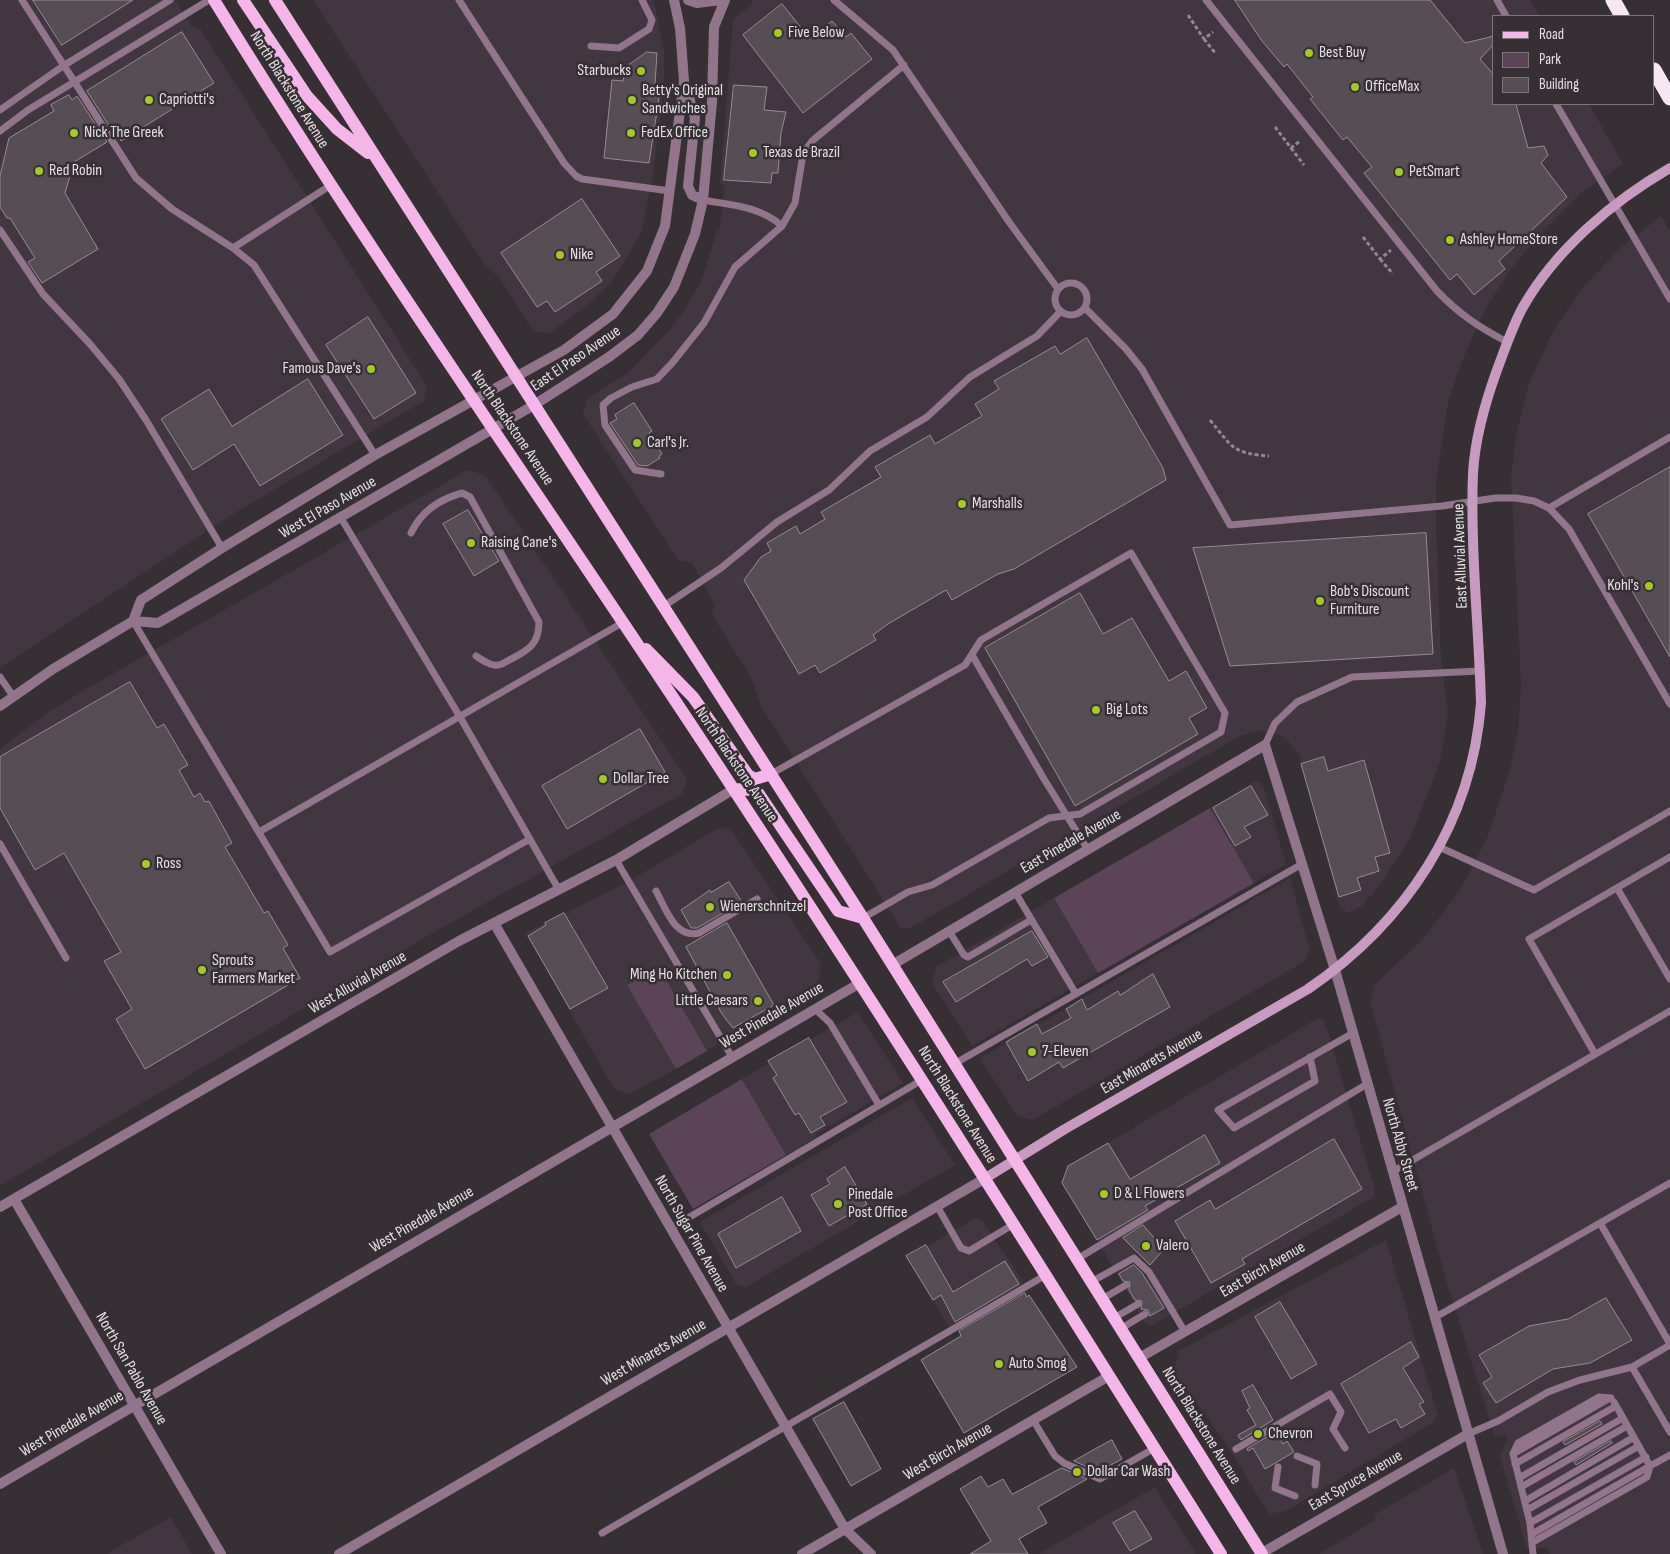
<!DOCTYPE html>
<html>
<head>
<meta charset="utf-8">
<style>
	body { margin:0 }
	#map { position:relative; width:1670px; height:1554px; overflow:hidden; background:#362f34; font-family:"Sofia Sans Condensed",sans-serif }
	canvas { display:block }
	.legend { position:absolute; left:1492px; top:15px; width:162px; height:90px; box-sizing:border-box; background:#362f34; border:1px solid #7c767a; margin:0; padding:6px 9px; list-style:none; font-size:15px; color:#e5e0e4 }
	.legend li { display:flex; align-items:center; gap:10px; height:25px }
	.legend b { width:25px; border:1px solid #7c767a }
</style>
</head>
<body>
<div id="map">
<canvas width="1670" height="1554"></canvas>
<ul class="legend">
<li><b style="height:6px;background:#f4b6ea"></b>Road</li>
<li><b style="height:14px;background:#5c4358"></b>Park</li>
<li><b style="height:14px;background:#564e54"></b>Building</li>
</ul>
</div>
<script>
const g = document.querySelector('canvas').getContext('2d');
g.lineJoin = 'round';
function fillPath(path, color) { g.fillStyle = color; g.fill(path, 'evenodd'); }
function trace(path, color, width, dash) { g.strokeStyle = color; g.lineWidth = width; g.lineCap = dash ? 'butt' : 'round'; g.setLineDash(dash || []); g.stroke(path); }
function drawText(font, color, halo, rows, align = 'center') {
  g.font = font + ' "Sofia Sans Condensed",sans-serif'; g.lineWidth = 5; g.setLineDash([]); g.textBaseline = 'middle'; g.strokeStyle = halo; g.fillStyle = color; for (const [text, x, y, turn = 0] of rows) {
    g.save(); g.translate(x, y); g.rotate((+turn || 0) * Math.PI / 180); g.textAlign = isNaN(turn) ? turn : align; if (halo) g.strokeText(text, 0, 0); g.fillText(text, 0, 0); g.restore();
  }
}
const built = new Path2D(`
	M0,0H176L191,26L201,30L427,386L424,401L233,514L0,668Z
	M313,0H654L664,51V85L654,169L641,234L613,280L589,304L548,334L533,331L498,276L486,267Z
	M753,0H1530L1540,16H1494V104H1589L1623,164L1580,194L1542,232L1510,270L1485,310L1462,361L1448,402L1436,483V525L1441,658L1448,714L1440,762L1411,837L1384,879L1362,906L1349,913L1340,909L1299,754L1285,738L1277,734L1259,731L1240,736L909,929L900,927L761,706L752,679L712,615L714,605L692,563L678,560L583,414L587,399L630,371L672,327L688,305L702,279L717,230L720,228L724,187L720,183L733,19L752,5Z
	M1661,216L1670,231V1554H1550L1548,1548L1527,1549L1500,1456L1507,1439L1506,1434L1495,1437L1446,1280L1370,1001L1375,984L1423,939L1460,890L1488,836L1510,770L1518,730L1521,683L1511,477L1517,431L1528,386L1552,333L1581,290L1620,248Z
	M468,470L485,475L687,779L682,794L443,927L0,1186V749L47,713L88,688Z
	M1254,782H1259L1264,787L1286,864L1254,883L1210,808Z
	M718,828L731,829L821,964L818,983L707,1051L658,967L627,984L676,1069L629,1094L614,1089L525,933L629,881Z
	M1290,878L1310,949L1305,961L1033,1120L1017,1116L980,1058Z
	M1054,898L1098,973L972,1046L932,983L936,967Z
	M858,1012L903,1083L816,1134L817,1137L786,1155L742,1079Z
	M1318,1018L1325,1022L1375,1190L1374,1197L1151,1326L1146,1324L1097,1240L1147,1209L1108,1143Z
	M912,1098L955,1165L746,1287L736,1284L700,1222Z
	M975,1218L981,1219L1024,1283L949,1327L909,1258Z
	M1386,1240L1438,1416L1434,1422L1286,1511L1269,1514L1227,1445L1174,1372L1178,1351Z
	M1454,1468L1483,1554H1319L1375,1520L1374,1515Z
	M1155,1487L1196,1554H1039Z
	M171,1517L192,1554H107L111,1551Z`);
const green = new Path2D(`
	M1210,808L1254,883L1098,973L1054,898Z
	M658,966L707,1051L676,1069L627,985Z
	M742,1079L786,1155L693,1209L649,1134Z`);
const building = new Path2D(`
	M33,0H133L62,45Z
	M1235,0H1430L1465,43L1494,36V44L1480,59L1494,75V104H1516L1528,148L1544,146L1548,155L1541,163L1567,197L1499,261L1505,269L1474,295L1457,274L1450,280L1364,173L1372,167L1347,137L1343,140L1310,99L1313,97L1287,64L1284,67L1262,41Z
	M782,4L807,35L815,29L818,32L832,21L846,37L851,33L872,59L803,113L743,35Z
	M182,32L214,83L121,141L118,135L116,137L87,91Z
	M647,52L657,53L655,84L661,85L649,163L604,158L612,80L623,81L626,67Z
	M734,85L767,87L764,110L786,112L781,133L778,173H772L771,183L724,180Z
	M69,95L72,100L77,96L107,142L74,162L65,193L98,249L42,283L28,262L35,258L10,218H7L0,207V176L9,138L54,111L51,105Z
	M582,199L620,256L596,272L602,281L555,312L547,301L537,307L501,253Z
	M368,317L416,393L374,419L326,345Z
	M1087,338L1163,468L1166,480L1014,569L998,574L952,600L946,590L888,624L873,635L876,640L820,673L815,665L799,674L744,580L761,557L771,551L767,543L796,526L800,534L825,519L821,512L881,477L875,467L930,435L935,444L982,416L975,404L999,389L994,381L1055,346L1060,354Z
	M308,379L343,435L260,486L234,444L193,470L161,419L209,389L232,426Z
	M634,403L652,431L649,433L662,454L659,456L660,458L647,466L638,465L610,423L617,419L615,415Z
	M1670,467V657L1588,514Z
	M468,510L499,561L474,576L443,524Z
	M1426,533L1433,654L1230,666L1193,548Z
	M1080,593L1103,634L1132,618L1169,681L1186,671L1207,708L1189,718L1198,734L1075,806L985,648Z
	M130,682L157,728L164,724L188,765L179,770L194,797L200,793L205,802L209,801L232,843L225,847L264,913L268,911L288,945L283,948L300,978L145,1069L116,1019L132,1009L104,961L121,952L64,853L35,870L0,808V757Z
	M640,729L665,772L567,829L542,786Z
	M1324,757L1328,771L1364,760L1390,853L1375,857L1379,871L1357,878L1361,890L1339,897L1301,764Z
	M1251,786L1268,815L1244,827L1251,837L1235,846L1213,808Z
	M729,882L742,902L697,928H691L681,910L710,890L711,892Z
	M564,913L608,988L570,1009L528,936L546,925L545,923Z
	M727,923L774,1005L733,1028L722,1014L686,947Z
	M1032,931L1048,957L1032,966L1027,959L956,1002L943,982Z
	M1153,974L1170,1007L1063,1068L1059,1062L1028,1081L1006,1042L1037,1024L1042,1034L1071,1018L1066,1009L1082,999L1087,1010L1118,991L1120,995Z
	M809,1038L847,1102L820,1117L825,1125L811,1133L799,1113L795,1115L773,1078L777,1075L768,1061Z
	M1205,1135L1220,1163L1145,1206L1148,1210L1097,1240L1062,1183L1068,1166L1108,1143L1130,1179Z
	M1334,1139L1362,1189L1242,1259L1245,1264L1211,1283L1175,1221L1210,1200L1215,1209Z
	M845,1167L867,1204L829,1226L811,1195L830,1184L827,1179Z
	M782,1197L801,1231L736,1268L718,1234Z
	M1143,1225L1164,1249L1150,1265L1123,1238Z
	M926,1245L953,1292L1005,1261L1019,1284L955,1322L941,1295L933,1300L906,1256Z
	M1134,1265L1142,1273L1164,1308L1150,1316L1148,1310L1141,1309L1142,1301L1135,1300L1129,1290L1130,1282L1123,1281L1119,1274Z
	M1025,1293L1027,1297L1029,1295L1077,1367L964,1433L921,1360L961,1336L959,1331Z
	M1606,1298L1632,1340L1590,1363L1553,1369L1496,1403L1483,1383L1492,1377L1479,1355L1529,1326L1568,1319Z
	M1280,1302L1317,1364L1291,1379L1255,1317Z
	M1411,1342L1419,1357L1403,1368L1424,1402L1419,1404L1425,1414L1401,1428L1396,1419L1369,1433L1341,1384Z
	M1253,1385L1273,1420L1241,1440L1238,1435L1256,1425L1247,1410L1250,1408L1242,1391Z
	M844,1402L881,1469L851,1486L813,1419Z
	M1600,1421L1602,1424L1565,1445L1563,1442Z
	M1276,1432L1283,1444L1287,1441L1294,1452L1265,1469L1253,1448L1248,1451L1247,1449Z
	M1112,1440L1122,1459L1098,1472L1074,1461Z
	M1611,1441L1612,1443L1576,1465L1574,1462Z
	M1062,1468L1087,1479L1038,1507L1047,1523L1019,1539L1028,1554H970L991,1541L960,1489L981,1476L988,1487L1003,1479L1012,1494Z
	M1135,1511L1152,1539L1130,1551L1113,1523Z`);
const path = new Path2D(`
	M1188,15L1204,39L1213,32
	M1204,39L1216,54
	M1275,127L1291,148L1300,141
	M1291,148L1304,165
	M1363,237L1380,259L1391,250
	M1380,259L1393,274
	M1210,420C1233,448 1232,453 1269,456`);
const service = new Path2D(`
	M22,0L136,178L172,209L233,248L254,265L375,455
	M459,0L564,163L576,176L582,179L670,191
	M834,0L893,50L1009,222L1058,289
	M1206,0L1437,291C1460,315 1479,327 1507,342
	M1497,0L1506,16
	M591,46L619,48L649,29L652,20L642,0
	M1556,104L1670,299
	M0,110L63,66L170,0
	M0,131L28,110L209,0
	M703,200C731,205 760,206 782,226
	M0,230L43,294L90,344L119,379L146,420L222,548
	M233,248L331,185
	M1055 299a16 16 0 1 1 32 0a16 16 0 1 1-32 0Z
	M1085,308L1126,349L1142,369L1230,525L1442,506L1495,498H1516L1534,501L1549,508L1569,529L1670,704
	M661,474L635,470L605,425L603,405L611,398L632,387L657,379L673,362L704,323L735,267L782,226L795,203L803,154L812,141L904,65
	M1549,508L1670,437
	M341,518L460,717L559,890
	M411,533C421,512 440,499 462,493L470,497L539,622C539,649 523,652 502,664C493,668 484,661 476,656
	M664,606L721,568L777,522L829,490L870,451L927,417L970,377L1037,336L1061,311
	M133,621L330,952L530,839
	M972,655L1044,779L1088,850
	M0,677L13,696
	M1265,745L1275,723L1297,702L1352,677L1480,671
	M771,774L965,665L981,640L1131,553L1225,713L1221,732L1080,814L1049,818L932,885L908,892L863,918
	M259,832L622,623
	M0,844L66,958
	M1439,847L1534,890L1670,811
	M616,860L732,1057
	M1617,888L1670,979
	M656,891C666,909 675,939 699,933L757,899
	M1015,892L1076,994
	M949,931L964,955L968,957L1031,920
	M815,1009L830,1023L879,1105
	M1595,1054L1529,939L1670,857
	M1310,1057L1315,1081L1234,1128L1218,1110L1353,1033
	M954,1064L1302,864
	M1392,1172L1670,1011
	M937,1206L961,1248L969,1251L1014,1224
	M1600,1223L1670,1344
	M671,1228L922,1080
	M1077,1259L1367,1084
	M1091,1282L1134,1258L1149,1272L1185,1332
	M1102,1299L1126,1285
	M1114,1318L1138,1304
	M1434,1318L1670,1183
	M1120,1329L1145,1314
	M1632,1367L1670,1432
	M1614,1402L1650,1466L1670,1455
	M1033,1420L1055,1456L1064,1463L1100,1479L1155,1448
	M1468,1434L1498,1421L1548,1392L1580,1380L1632,1367L1670,1345
	M1236,1449L1330,1394L1341,1412L1333,1429L1345,1448
	M1513,1454L1610,1398
	M1297,1456L1317,1464L1315,1485
	M1515,1464L1616,1406
	M1278,1467L1275,1488L1295,1496
	M1519,1478L1623,1418
	M1521,1487L1627,1426
	M1525,1501L1634,1437
	M1527,1510L1639,1446
	M1530,1523L1646,1457
	M602,1533L1046,1275
	M1532,1534L1650,1466
	M1533,1542L1647,1477L1650,1466
	M1533,1554L1530,1523L1513,1454L1518,1443L1599,1397L1611,1398`);
const minor = new Path2D(`
	M494,923L845,1529L871,1554
	M892,965L1265,745L1335,970L1503,1554
	M14,1199L221,1554
	M0,1207L459,941L616,860L734,789
	M1139,1358L1402,1207
	M0,1484L860,983
	M339,1554L984,1179
	M802,1554L1109,1376
	M1260,1554L1468,1434`);
const tertiary = new Path2D(`
	M688,0L697,3L721,0
	M686,87L695,118L688,186L692,195L703,200
	M133,621L141,600L222,548L375,455L564,350L613,314L647,271L665,226L684,81L680,28L674,0
	M0,706L53,669L133,621L158,623L534,405L609,357L638,335L657,313L674,287L695,234L703,200L712,102L714,27L725,0`);
const secondary = new Path2D(`
	M984,1179L1065,1129L1308,989C1406,922 1472,823 1481,703C1479,627 1470,549 1473,473C1475,438 1485,403 1497,370C1505,349 1512,327 1523,307C1556,249 1613,201 1670,168`);
const primary = new Path2D(`
	M214,0C380,270 563,528 736,793C901,1044 1061,1299 1221,1554
	M243,0L307,96L337,129L368,153
	M275,0L863,918L1262,1554
	M646,649L693,697L748,775L755,779L771,774
	M734,789L752,790L759,794L838,911L863,918`);
const motorway = new Path2D(`
	M1613,0L1622,16
	M1654,70L1670,98`);
const markers = [
	[778,33,5,"#a4c824"],
	[1309,53,5,"#a4c824"],
	[641,71,5,"#a4c824"],
	[1355,87,5,"#a4c824"],
	[149,100,5,"#a4c824"],
	[632,100,5,"#a4c824"],
	[74,133,5,"#a4c824"],
	[631,133,5,"#a4c824"],
	[753,153,5,"#a4c824"],
	[39,171,5,"#a4c824"],
	[1399,172,5,"#a4c824"],
	[1450,240,5,"#a4c824"],
	[560,255,5,"#a4c824"],
	[371,369,5,"#a4c824"],
	[637,443,5,"#a4c824"],
	[962,504,5,"#a4c824"],
	[471,543,5,"#a4c824"],
	[1649,586,5,"#a4c824"],
	[1320,601,5,"#a4c824"],
	[1096,710,5,"#a4c824"],
	[603,779,5,"#a4c824"],
	[146,864,5,"#a4c824"],
	[710,907,5,"#a4c824"],
	[202,970,5,"#a4c824"],
	[727,975,5,"#a4c824"],
	[758,1001,5,"#a4c824"],
	[1032,1052,5,"#a4c824"],
	[1104,1194,5,"#a4c824"],
	[838,1204,5,"#a4c824"],
	[1146,1246,5,"#a4c824"],
	[999,1364,5,"#a4c824"],
	[1258,1434,5,"#a4c824"],
	[1077,1472,5,"#a4c824"]
];
const poiNames = [
	["Five Below",788,33],
	["Best Buy",1319,53],
	["Starbucks",631,71,"right"],
	["OfficeMax",1365,87],
	["Betty's Original",642,91],
	["Sandwiches",642,109],
	["Capriotti's",159,100],
	["Nick The Greek",84,133],
	["FedEx Office",641,133],
	["Texas de Brazil",763,153],
	["Red Robin",49,171],
	["PetSmart",1409,172],
	["Ashley HomeStore",1460,240],
	["Nike",570,255],
	["Famous Dave's",361,369,"right"],
	["Carl's Jr.",647,443],
	["Marshalls",972,504],
	["Raising Cane's",481,543],
	["Kohl's",1639,586,"right"],
	["Bob's Discount",1330,592],
	["Furniture",1330,610],
	["Big Lots",1106,710],
	["Dollar Tree",613,779],
	["Ross",156,864],
	["Wienerschnitzel",720,907],
	["Sprouts",212,961],
	["Farmers Market",212,979],
	["Ming Ho Kitchen",717,975,"right"],
	["Little Caesars",748,1001,"right"],
	["7-Eleven",1042,1052],
	["D & L Flowers",1114,1194],
	["Pinedale",848,1195],
	["Post Office",848,1213],
	["Valero",1156,1246],
	["Auto Smog",1009,1364],
	["Chevron",1268,1434],
	["Dollar Car Wash",1087,1472]
];
const streetNames = [
	["North Blackstone Avenue",289,90,58],
	["East El Paso Avenue",576,359,-34],
	["North Blackstone Avenue",512,428,56],
	["West El Paso Avenue",328,508,-30],
	["East Alluvial Avenue",1461,556,-92],
	["North Blackstone Avenue",736,765,56],
	["East Pinedale Avenue",1071,842,-30],
	["West Alluvial Avenue",358,983,-30],
	["West Pinedale Avenue",772,1016,-30],
	["East Minarets Avenue",1152,1062,-30],
	["North Blackstone Avenue",957,1105,58],
	["North Abby Street",1400,1145,74],
	["West Pinedale Avenue",422,1220,-30],
	["North Sugar Pine Avenue",691,1234,60],
	["East Birch Avenue",1263,1270,-30],
	["West Minarets Avenue",654,1353,-30],
	["North San Pablo Avenue",131,1369,60],
	["West Pinedale Avenue",72,1424,-30],
	["North Blackstone Avenue",1201,1426,58],
	["West Birch Avenue",948,1452,-30],
	["East Spruce Avenue",1356,1481,-30]
];
fillPath(built, '#423640');
fillPath(green, '#5c4358');
fillPath(building, '#564e54');
trace(building, '#958d94', 1);
trace(path, '#8f898e', 3, [4, 2.5]);
trace(service, '#92748d', 7);
trace(minor, '#92748d', 10);
trace(tertiary, '#92748d', 10);
trace(secondary, '#c99ac1', 10);
trace(primary, '#f4b6ea', 12);
trace(motorway, '#f6e7f3', 15);
for (const [x, y, r, color] of markers) { const dot = new Path2D(); dot.arc(x, y, r, 0, 2 * Math.PI); g.fillStyle = color; g.fill(dot); trace(dot, '#362f34', 2); }
drawText('16px', '#e5e0e4', '#362f34', poiNames, 'left');
drawText('16px', '#e5e0e4', '#362f34', streetNames);
</script>
</body>
</html>
